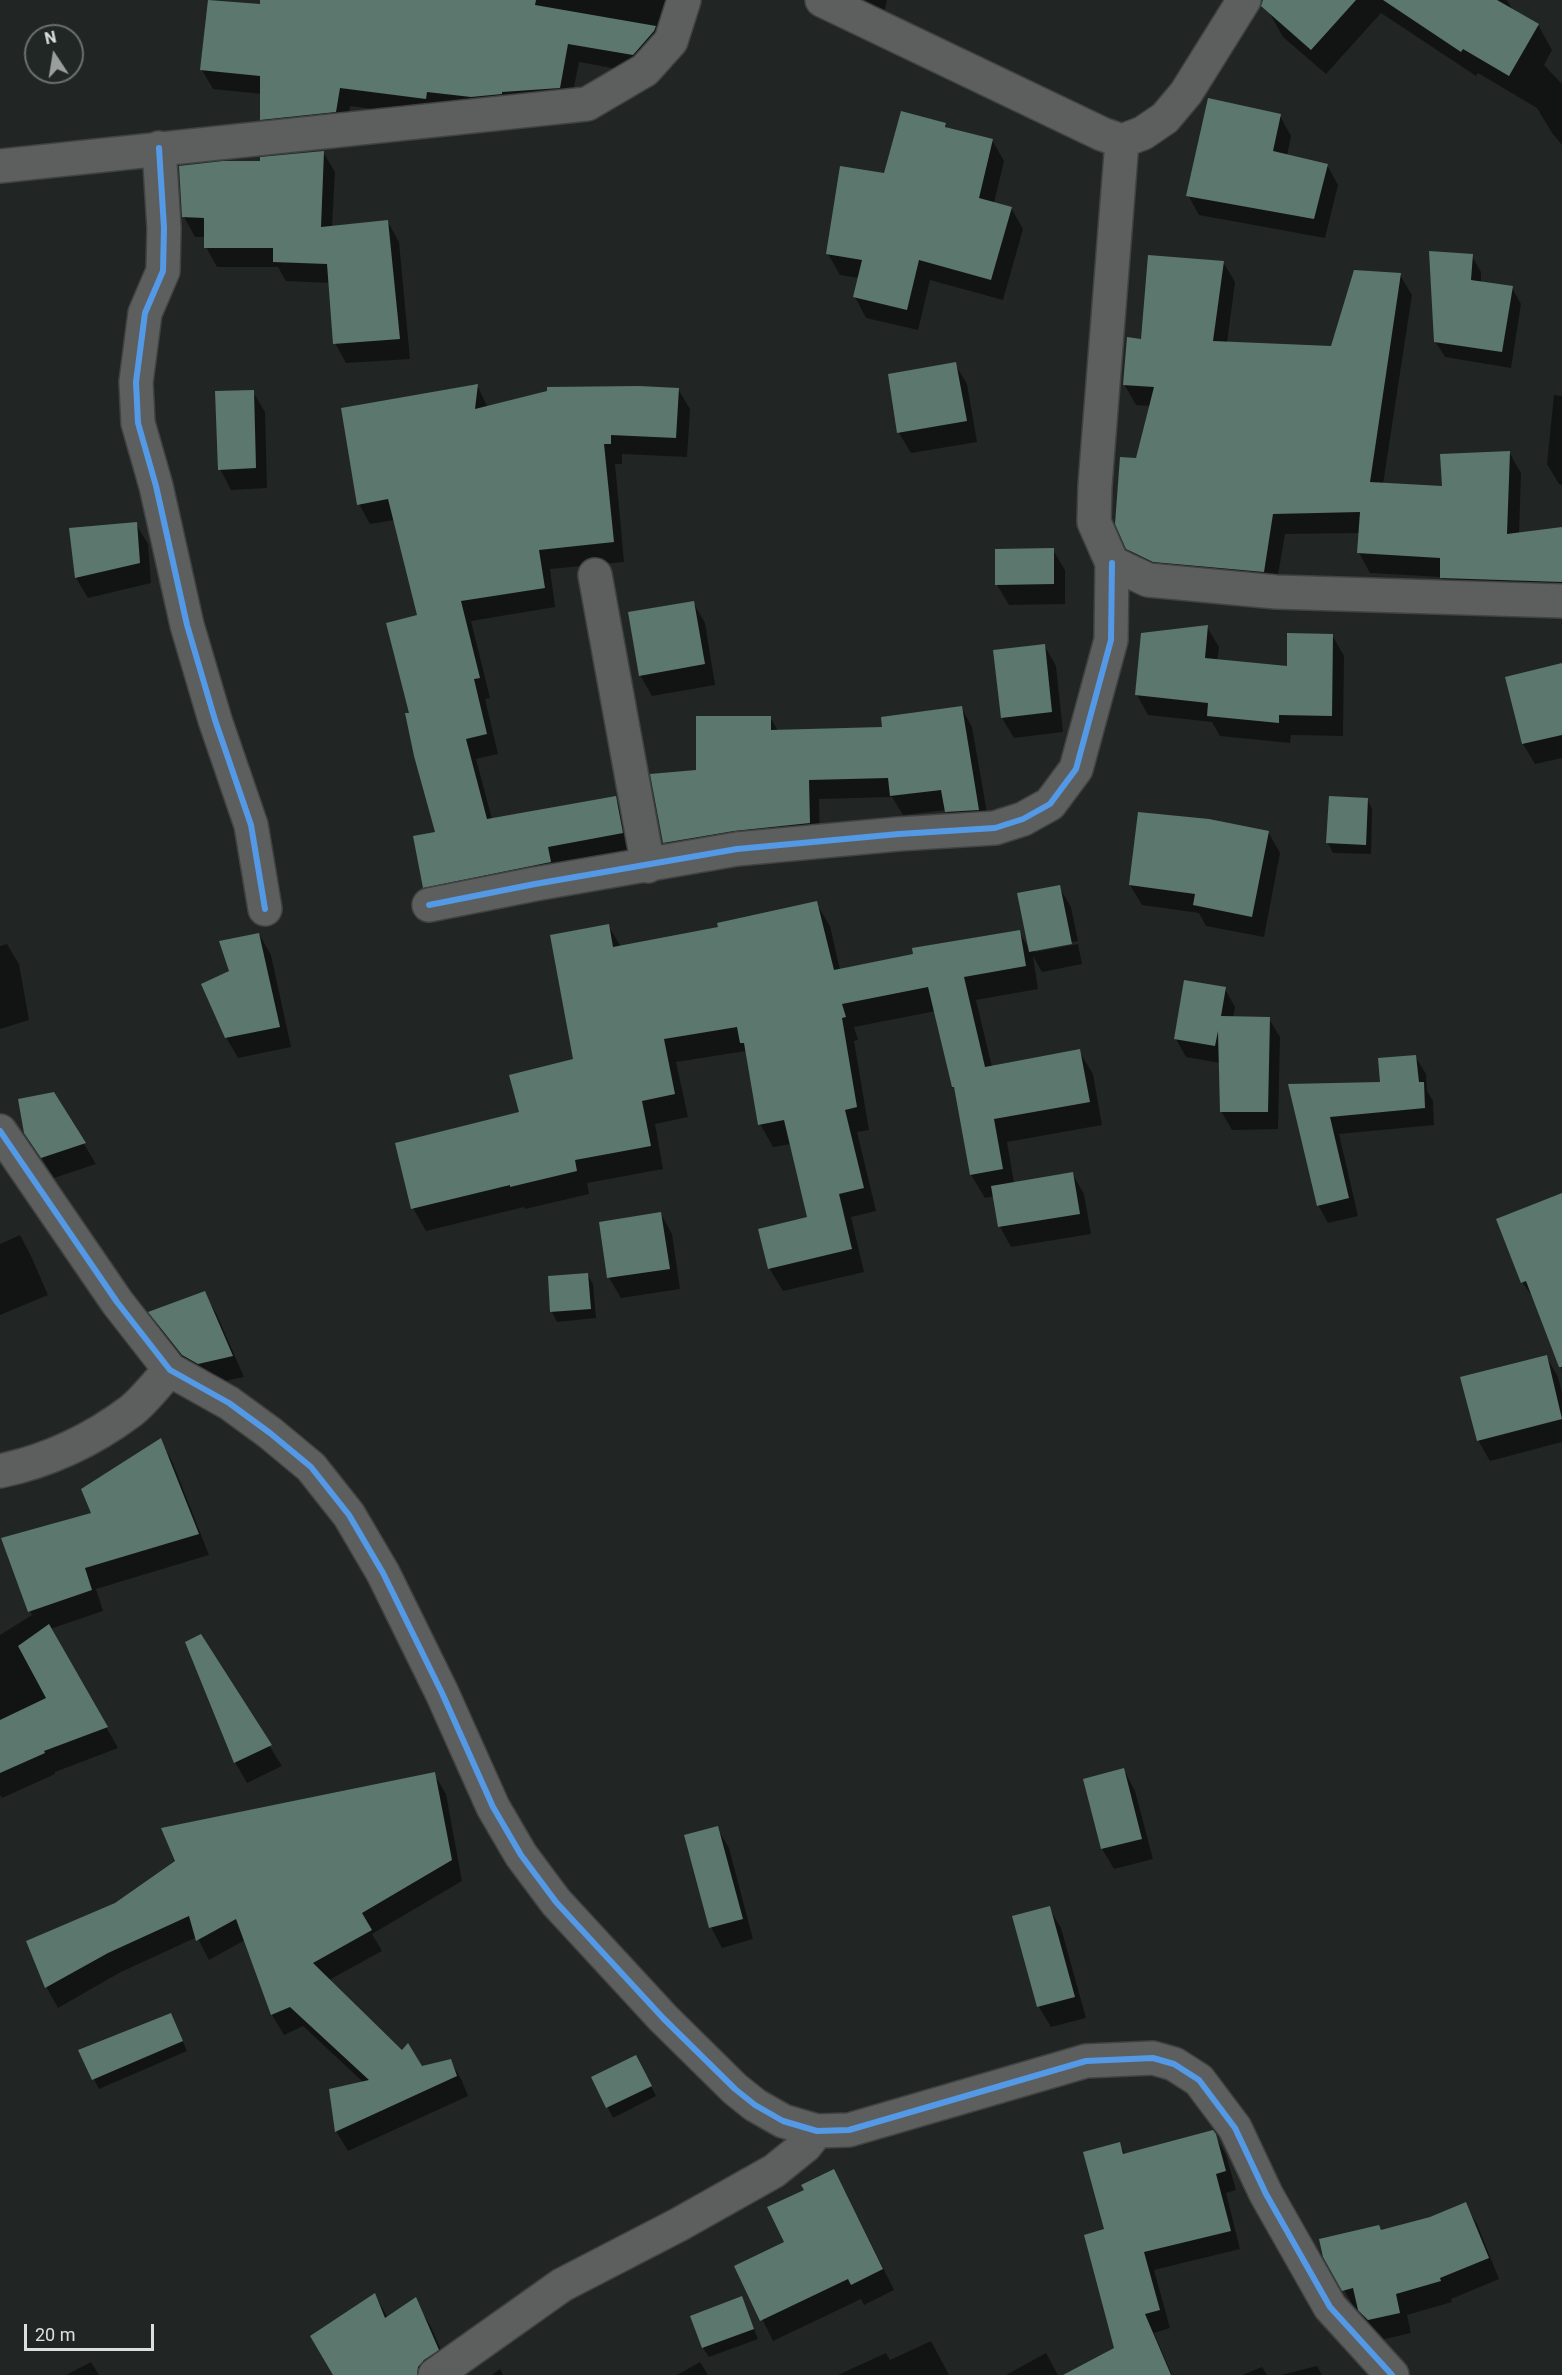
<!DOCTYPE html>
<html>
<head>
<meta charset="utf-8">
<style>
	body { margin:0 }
	#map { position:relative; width:1562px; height:2375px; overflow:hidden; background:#212624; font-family:Roboto,sans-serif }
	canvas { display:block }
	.north { position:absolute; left:24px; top:24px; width:60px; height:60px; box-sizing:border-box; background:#202724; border:2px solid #6b716e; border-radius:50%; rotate:348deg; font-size:16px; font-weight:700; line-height:24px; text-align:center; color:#dbe0de }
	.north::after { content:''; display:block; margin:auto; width:21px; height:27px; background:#9a9f9d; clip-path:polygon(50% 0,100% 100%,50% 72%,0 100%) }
	.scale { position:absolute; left:24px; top:2324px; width:130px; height:27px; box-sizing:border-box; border:3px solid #dbe0de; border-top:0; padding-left:8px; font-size:18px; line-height:21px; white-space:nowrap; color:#dbe0de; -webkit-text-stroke:4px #202724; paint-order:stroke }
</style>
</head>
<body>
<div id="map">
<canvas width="1562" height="2375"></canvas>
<div class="north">N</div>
<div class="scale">20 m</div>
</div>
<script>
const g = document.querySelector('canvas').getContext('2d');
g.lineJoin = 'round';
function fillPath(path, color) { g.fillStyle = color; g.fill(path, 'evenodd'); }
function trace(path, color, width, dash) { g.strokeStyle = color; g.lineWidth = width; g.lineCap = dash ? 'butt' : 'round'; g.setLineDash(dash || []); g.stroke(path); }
const shadow = new Path2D(`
	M330,0H680L644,74L579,62L570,107L436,118L350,106L347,130L273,138L262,119V94L213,89L202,70L262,6Z
	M820,0H887L883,17Z
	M1280,0H1507L1514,12L1538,25L1552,50L1544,65L1562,84V145L1552,133L1537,108L1478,73L1476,76L1381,13L1326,74L1283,37L1269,12Z
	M1280,116L1291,136L1287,156L1327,165L1338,185L1325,238L1199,215L1188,195Z
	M945,124L948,129L992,140L1004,161L994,203L1011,208L1023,229L1003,300L930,280L918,330L866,318L855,297L859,278L840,275L828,254L885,174Z
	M323,152L335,172L332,227L388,222L399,242L410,359L346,363L335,343L330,283L286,281L278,267H217L206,247V237H195L184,217L262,163Z
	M1472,256L1481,272V283L1512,288L1521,304L1511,368L1445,357L1435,341Z
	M1223,262L1235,282L1227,343L1332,347L1400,275L1412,295L1383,484L1444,488L1509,452L1521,473L1519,534L1562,528V602L1453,598L1441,577L1370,573L1359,553L1360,533L1285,534L1275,592L1140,569L1128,548L1137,459L1151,406L1136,405L1124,384L1142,340Z
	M955,364L967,384L977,442L911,453L899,433L889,375Z
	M477,385L488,408L678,389L690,409L687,457L622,454V464H615L624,562L550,569L555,607L471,621L490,698L485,699L498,754L476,759L492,819L615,798L627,818L633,853L436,907L424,887L437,833L410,714L419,616L395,520L370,524L359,504Z
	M253,392L265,412L267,488L231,490L220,469Z
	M1554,395L1562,396V485L1559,484L1547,464Z
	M136,524L148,544L151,583L88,598L76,578Z
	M1053,550L1065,570V604L1009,605L997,585Z
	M693,602L705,623L715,685L652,696L640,675Z
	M1207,627L1219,647L1217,661L1289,668L1332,635L1344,656L1343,736L1291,735L1290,743L1220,736L1212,722L1148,715L1137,695Z
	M1044,645L1056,666L1063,732L1014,738L1002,718L995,651Z
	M1562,665V758L1535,764L1523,744Z
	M961,707L972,727L990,830L957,832L946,810L903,815L892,797L819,799L820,843L676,862L664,842L698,772L770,717L778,731L884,728Z
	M1367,799L1372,809L1371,854L1333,853L1328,843Z
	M1268,832L1280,853L1264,937L1206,926L1199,913L1142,905L1130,885Z
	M1059,887L1071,907L1078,941L1035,949V952L1078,944L1082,964L1042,972L1033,956L1038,989L976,1000L992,1067L1079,1051L1093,1074L1102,1125L1007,1142L1014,1183L1072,1173L1084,1194L1091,1234L1011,1247L1000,1227L994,1196L985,1198L971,1175L957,1092L953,1087L936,1011L854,1027L858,1040L854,1041L869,1130L857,1132L876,1211L851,1217L864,1272L783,1291L769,1268L809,1218L791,1144L773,1147L760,1124L746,1051L676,1062L688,1117L655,1124L663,1169L587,1183L589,1194L525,1209L524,1207L426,1231L413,1208L521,1113L575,1060L608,925L621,947L720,928L816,903L830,926L840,970L1019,932L1030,950Z
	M259,934L271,955L291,1047L238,1058L226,1037L231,971Z
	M7,944L19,964L29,1020L0,1029V946Z
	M1225,989L1235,1007L1233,1018L1269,1019L1280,1037L1278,1129L1232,1130L1221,1111L1220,1063L1186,1057L1176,1039Z
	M1415,1056L1426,1074L1427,1091L1433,1101L1434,1125L1339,1134L1358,1216L1328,1223L1318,1205L1290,1085L1382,1084Z
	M53,1093L96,1164L54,1178L26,1133Z
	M1562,1195V1370L1536,1302L1522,1282Z
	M661,1214L672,1234L680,1289L621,1298L609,1278Z
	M20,1235L31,1256L48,1295L0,1315V1244Z
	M587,1274L593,1284L596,1318L557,1322L552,1312Z
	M204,1293L216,1313L244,1377L211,1384L196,1376L162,1333L151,1313Z
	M1546,1356L1558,1377L1562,1393V1442L1490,1461L1478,1440Z
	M160,1441L172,1461L209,1555L96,1589L103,1611L50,1629L118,1748L55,1772V1774L2,1798L0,1795V1635L32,1615L30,1611L93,1514Z
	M200,1636L282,1766L247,1783L235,1762Z
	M1124,1770L1135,1791L1153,1859L1114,1869L1102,1849Z
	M434,1774L446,1794L462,1881L372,1934L382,1951L329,1980L421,2068L451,2061L462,2081L468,2096L348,2151L336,2131L363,2082L303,2026L284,2035L272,2015L245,1940L209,1960L197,1937L119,1973L58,2008L47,1988L28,1942Z
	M717,1828L729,1848L753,1939L722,1948L711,1927Z
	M1049,1908L1061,1928L1086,2018L1051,2027L1039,2007L1014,1917Z
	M171,2015L187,2051L99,2089L80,2051Z
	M641,2067L656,2096L613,2118L593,2078Z
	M1215,2135L1226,2155L1236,2190L1226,2193L1240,2249L1154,2270L1170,2328L1154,2333L1172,2375H1066L1116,2348L1105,2230L1119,2144L1126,2155Z
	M845,2191L894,2290L864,2305L861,2299L773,2341L736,2266L786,2243Z
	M1465,2204L1477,2224L1499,2279L1451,2299L1452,2302L1407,2315L1411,2333L1381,2340L1372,2331L1360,2310L1356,2311L1325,2256L1382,2232L1431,2218Z
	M375,2295L388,2318L415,2300L431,2327L452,2375H334Z
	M741,2298L758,2339L709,2357L703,2348Z
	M931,2341L949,2375H838L886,2353L890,2360Z
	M1046,2353L1058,2375H1006Z
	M91,2362L99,2375H66Z
	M700,2362L708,2375H677Z
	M1317,2366L1322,2375H1281Z
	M1262,2367L1267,2375H1242Z
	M500,2369L503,2375H492Z`);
const building = new Path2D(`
	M208,0L260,4V0H536L535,5L656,26L654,31L633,55L568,44L560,88L502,92V94L471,97L427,92L426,99L340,88L336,112L260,120V76L200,70Z
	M1263,0H1356L1311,50L1261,6Z
	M1383,0H1497L1539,24L1509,76L1463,49L1461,52Z
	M1208,98L1281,114L1273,151L1328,164L1314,219L1186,196Z
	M901,111L946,123L945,127L993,139L979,198L1012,207L991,280L919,260L907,310L853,297L862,260L826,254L840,166L884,173Z
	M324,151L321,227L388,220L400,339L333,344L327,264L273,262V248H204V218L182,217L179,166L223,161H260V157Z
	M1429,251L1473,254L1471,280L1513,286L1502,352L1434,342Z
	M1148,255L1224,261L1213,341L1331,346L1354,270L1401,273L1370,482L1442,486L1440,454L1510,451L1507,534L1562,527V582L1440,578V558L1357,553L1360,512L1273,514L1264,572L1153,562L1126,549L1115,524L1120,457L1136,458L1154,387L1123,385L1127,337L1141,339Z
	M956,362L967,421L897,433L888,374Z
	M478,384L475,409L547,391V387L639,386L679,388L676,438L611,435V444H604L614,542L539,550L545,588L461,601L480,678L474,679L487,734L466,739L487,819L616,796L623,833L548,847L551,862L423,888L413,836L435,832L414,756L405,713H409L386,623L417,615L388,499L357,505L341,408Z
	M254,390L256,468L218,470L215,391Z
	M137,522L140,563L75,578L69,528Z
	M1054,548V584L995,585V549Z
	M694,601L705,664L639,676L628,612Z
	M1208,625L1205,658L1287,666V633L1333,634L1332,716L1279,715V723L1207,716L1208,703L1135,695L1141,633Z
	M1045,644L1052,712L1001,718L993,650Z
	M1562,663V735L1522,744L1505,677Z
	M962,706L979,810L945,812L941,790L890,796L888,778L809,780L810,823L734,831L663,843L650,774L696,770V716H771V730L882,727L881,717Z
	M1329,796L1368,798L1366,845L1326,843Z
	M1138,812L1209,819L1269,831L1252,917L1193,905L1195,894L1129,885Z
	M1060,885L1072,944L1029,952L1017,893Z
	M817,901L834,970L913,954L912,948L1020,930L1026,966L964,977L985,1067L1080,1049L1090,1102L994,1119L1003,1169L970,1175L954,1087H952L928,987L842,1004L846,1017L842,1018L857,1107L845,1110L864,1188L839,1194L852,1249L768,1269L758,1229L807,1217L784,1120L758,1125L744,1043H740L737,1027L664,1039L675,1094L642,1101L651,1146L575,1160L577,1171L510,1187V1185L411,1209L395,1143L519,1112L509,1075L573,1059L550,935L609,924L613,947L718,927L717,923Z
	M259,933L280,1027L225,1038L201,984L229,971L219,941Z
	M1184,980L1226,987L1221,1016L1270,1017L1268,1112H1220L1218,1031L1215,1046L1174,1039Z
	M1416,1055L1419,1082H1424L1425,1108L1330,1117L1349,1198L1317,1206L1288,1084L1380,1082L1378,1058Z
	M54,1092L86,1143L41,1158L24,1133L18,1099Z
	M1073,1172L1080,1214L998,1227L991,1186Z
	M1562,1193V1367H1559L1526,1281L1521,1283L1496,1219Z
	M661,1212L670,1269L607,1278L599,1222Z
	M588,1273L591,1309L550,1312L548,1276Z
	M205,1291L233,1356L198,1364L182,1355L148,1312Z
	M1547,1355L1562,1419L1477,1441L1460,1377Z
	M161,1438L199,1534L85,1568L92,1590L28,1612L1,1538L91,1513L81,1489Z
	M49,1624L108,1727L44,1751L45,1753L0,1773V1720L46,1698L18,1646Z
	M201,1634L272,1745L234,1763L185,1642Z
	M1124,1768L1142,1839L1101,1849L1083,1779Z
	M435,1772L452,1860L362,1913L372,1930L313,1963L402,2050L408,2043L422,2066L451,2059L457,2076L335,2132L329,2089L369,2080L290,2007L271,2015L236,1919L196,1941L189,1916L108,1953L45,1988L26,1941L115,1903L175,1861L161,1828Z
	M718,1826L743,1919L709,1928L684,1835Z
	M1050,1906L1075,1997L1037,2007L1012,1916Z
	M171,2013L183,2041L92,2080L78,2050Z
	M636,2055L652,2086L606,2108L591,2077Z
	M1213,2130L1216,2134L1226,2171L1216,2174L1231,2231L1144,2252L1160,2310L1145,2314L1171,2375H1063L1114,2348L1084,2235L1104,2229L1083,2152L1120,2142L1123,2154Z
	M834,2169L883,2269L851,2285L848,2279L760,2321L734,2266L784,2242L767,2207L804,2190L801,2185Z
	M1466,2202L1489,2258L1440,2278L1441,2281L1396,2294L1400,2313L1368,2320L1358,2310L1353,2288L1342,2291L1323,2257L1319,2239L1379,2225L1381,2230L1430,2217Z
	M375,2293L385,2318L416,2297L439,2350L424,2360L418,2367L417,2375H333L310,2336Z
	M742,2296L754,2329L702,2348L690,2316Z`);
const minor = new Path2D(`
	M822,0L1102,134L1122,141L1143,133L1165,118L1186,93L1244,0
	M1122,141L1095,485L1094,522L1112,563L1148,580L1276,592L1562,601
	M159,148L164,228L163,271L145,313L136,382L138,423L156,486L187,625L215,720L251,825L265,909
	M0,166L587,104L645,70L671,41L684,0
	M595,575L648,866
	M429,905L535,884L737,849L899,834L995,828L1023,819L1050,804L1076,769L1111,640L1112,563
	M0,1131L117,1302L170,1370L229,1403L270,1433L311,1467L349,1515L383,1573L442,1693L493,1807L521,1855L556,1902L663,2018L735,2089L755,2105L783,2121L817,2131L849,2130L1086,2061L1153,2058L1174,2064L1199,2080L1235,2128L1266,2194L1330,2307L1392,2375
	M0,1471C48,1461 91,1441 131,1411C145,1400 157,1383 170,1370
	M435,2375L562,2285L678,2225L774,2171L805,2146L817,2131`);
const cycleway = new Path2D(`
	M159,148L164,228L163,271L145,313L136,382L138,423L156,486L187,625L215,720L251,825L265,909
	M429,905L535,884L737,849L899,834L995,828L1023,819L1050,804L1076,769L1111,640L1112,563
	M0,1131L117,1302L170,1370L229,1403L270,1433L311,1467L349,1515L383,1573L442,1693L493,1807L521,1855L556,1902L663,2018L735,2089L755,2105L783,2121L817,2131L849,2130L1086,2061L1153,2058L1174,2064L1199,2080L1235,2128L1266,2194L1330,2307L1392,2375`);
fillPath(shadow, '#0007');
fillPath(building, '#5c776e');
trace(minor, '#404342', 36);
trace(minor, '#5d5f5f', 33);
trace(cycleway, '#5399e6', 6);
</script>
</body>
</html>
